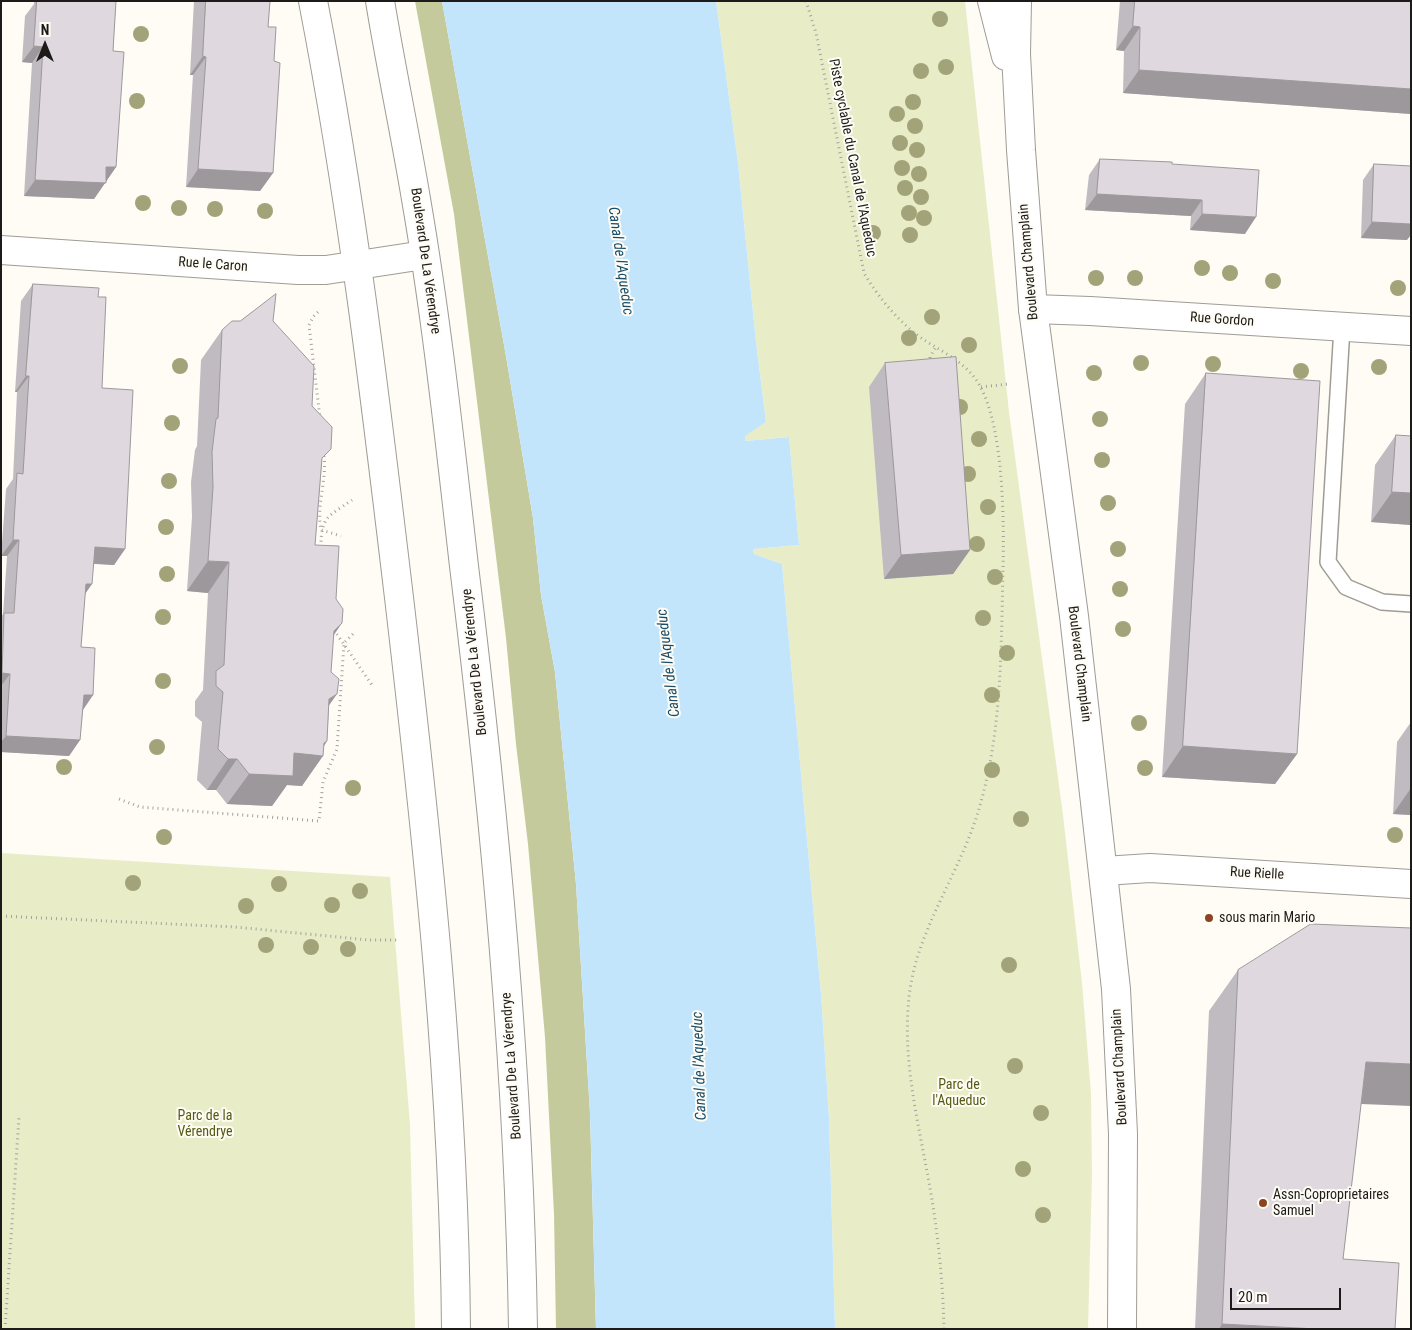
<!DOCTYPE html>
<html>
<head>
<meta charset="utf-8">
<style>
	body { margin:0 }
	#map { position:relative; width:1412px; height:1330px; overflow:hidden; background:#fefcf4; font-family:"Roboto Condensed",sans-serif }
	canvas { display:block }
	.frame { position:absolute; inset:0; border:2px solid #1c1b19; pointer-events:none }
	.north { position:absolute; left:20px; top:20px; width:50px; height:50px; -webkit-text-stroke:4px #fefcf4; paint-order:stroke; rotate:0deg; font-size:14px; font-weight:700; line-height:20px; text-align:center; color:#1c1b19 }
	.north::after { content:''; display:block; margin:auto; width:18px; height:22px; background:#1c1b19; clip-path:polygon(50% 0,100% 100%,50% 72%,0 100%) }
	.scale { position:absolute; left:1230px; top:1288px; width:111px; height:22px; box-sizing:border-box; border:2px solid #1c1b19; border-top:0; padding-left:6px; font-size:15px; line-height:18px; white-space:nowrap; color:#1c1b19; -webkit-text-stroke:4px #fefcf4; paint-order:stroke }
</style>
</head>
<body>
<div id="map">
<canvas width="1412" height="1330"></canvas>
<div class="frame"></div>
<div class="north">N</div>
<div class="scale">20 m</div>
</div>
<script>
const g = document.querySelector('canvas').getContext('2d');
g.lineJoin = 'round';
function fillPath(path, color) { g.fillStyle = color; g.fill(path, 'evenodd'); }
function trace(path, color, width, dash) { g.strokeStyle = color; g.lineWidth = width; g.lineCap = dash ? 'butt' : 'round'; g.setLineDash(dash || []); g.stroke(path); }
function drawText(font, color, halo, rows, align = 'center') {
  g.font = font + ' "Roboto Condensed",sans-serif'; g.lineWidth = 4; g.setLineDash([]); g.textBaseline = 'middle'; g.strokeStyle = halo; g.fillStyle = color; for (const [text, x, y, turn = 0] of rows) {
    g.save(); g.translate(x, y); g.rotate((+turn || 0) * Math.PI / 180); g.textAlign = isNaN(turn) ? turn : align; if (halo) g.strokeText(text, 0, 0); g.fillText(text, 0, 0); g.restore();
  }
}
const green = new Path2D(`
	M716,1H965L1009,412L1063,815L1082,983L1091,1093L1092,1176L1088,1329H835L829,1118L821,994L782,564L754,554L753,549L799,545L789,437L745,441L744,436L766,422L756,342L738,163Z
	M1,853L390,877L410,1125L415,1329H1Z`);
const forest = new Path2D(`
	M415,1H442L506,356L533,518L541,595L555,672L576,884L590,1113L596,1329H556L554,1214L545,1037L528,844L516,744L506,638L454,214Z`);
const water = new Path2D(`
	M442,1H716L738,163L756,342L766,422L745,436V441L789,437L799,545L753,549L754,554L782,564L821,994L829,1118L835,1329H596L590,1113L576,884L555,672L541,595L533,518L506,356Z`);
const path = new Path2D(`
	M806,1L816,33L864,273C879,298 897,320 920,337C941,352 967,362 980,386C1004,430 1004,521 1003,571C1001,651 1002,735 978,812C959,875 916,931 909,997C902,1062 919,1125 930,1188C938,1234 943,1282 944,1329
	M318,312L313,317L309,325L320,418
	M930,363V357L936,347
	M981,387L1009,384
	M324,456C327,481 316,505 321,530L341,536
	M321,547C321,516 328,517 352,500
	M334,630L372,685
	M119,799L140,807L319,821L323,782L337,749L344,643L354,633
	M1,916L235,927L369,940H400
	M5,1329L19,1117`);
const service = new Path2D(`
	M1342,327L1328,562L1346,587L1382,602L1411,604`);
const minor = new Path2D(`
	M1,250L298,270H326L424,255
	M1033,309L1090,311L1411,331
	M1104,871L1150,868L1411,884`);
const secondary = new Path2D(`
	M313,1C352,201 376,404 400,606C428,846 454,1086 456,1329
	M380,1C391,68 405,133 416,199C437,321 450,444 464,566C495,819 519,1074 523,1329
	M992,1L1006,56
	M1017,1L1016,54L1021,150L1033,309L1074,616L1116,989L1123,1134L1122,1329`);
const trees = [
	[940,19],
	[141,34],
	[946,67],
	[921,71],
	[137,101],
	[913,102],
	[897,114],
	[915,126],
	[900,143],
	[917,150],
	[902,168],
	[919,174],
	[905,188],
	[921,197],
	[143,203],
	[179,208],
	[215,209],
	[265,211],
	[909,213],
	[924,218],
	[873,233],
	[910,235],
	[1202,268],
	[1230,273],
	[1096,278],
	[1135,278],
	[1273,281],
	[1398,288],
	[932,317],
	[909,338],
	[969,345],
	[1141,363],
	[1213,364],
	[180,366],
	[1379,367],
	[1301,371],
	[1094,373],
	[960,407],
	[1100,419],
	[172,423],
	[979,439],
	[1102,460],
	[968,474],
	[169,481],
	[1108,503],
	[988,507],
	[166,527],
	[977,544],
	[1118,549],
	[167,574],
	[995,577],
	[1120,589],
	[163,617],
	[983,618],
	[1123,629],
	[1007,653],
	[163,681],
	[992,695],
	[1139,723],
	[157,747],
	[64,767],
	[1145,768],
	[992,770],
	[353,788],
	[1021,819],
	[1395,835],
	[164,837],
	[133,883],
	[279,884],
	[360,891],
	[332,905],
	[246,906],
	[266,945],
	[311,947],
	[348,949],
	[1009,965],
	[1015,1066],
	[1041,1113],
	[1023,1169],
	[1043,1215]
];
const wall = new Path2D(`
	M34,1H116L113,51L116,167L94,199L24,196L32,63L22,62L25,16L34,4Z
	M194,1H270L268,27L274,61L273,173L260,191L186,187L193,75H190Z
	M1120,1H1411V114L1123,93L1124,51L1116,50Z
	M1100,159L1172,164L1245,234L1190,230L1191,216L1085,210L1089,175Z
	M1374,164L1407,240L1361,238L1363,180Z
	M33,284L98,297L102,388L125,549L114,565L94,564L85,595L81,647L93,695L83,710L80,740L69,756L1,752V617L3,614L7,556H1L6,489L13,479L17,392H15L21,301Z
	M273,321L312,406L322,461L315,545L333,636L327,741L302,786L287,785L272,806L227,804L216,790H207L197,780L202,722L195,716V701L203,690L208,593L187,591L192,517L191,482L195,450L197,446L201,360L222,330Z
	M885,363L970,550L953,574L884,579L869,387Z
	M1206,373L1297,754L1275,784L1162,777L1185,404Z
	M1396,435L1411,525L1371,522L1375,465Z
	M1411,722V815L1393,814L1397,742Z
	M1238,970L1361,1104L1343,1259L1395,1329H1195L1209,1011Z`);
const shadedWall = new Path2D(`
	M1133,26L1140,27L1124,51L1116,50Z
	M34,46L43,47L32,63L22,62Z
	M203,56L206,57L193,75H190Z
	M1139,70L1411,89V114L1123,93Z
	M106,167H116L94,199L24,196L35,180Z
	M198,169L273,173L260,191L186,187Z
	M1097,194L1202,200L1191,216L1085,210Z
	M1202,214L1256,217L1245,234L1190,230Z
	M1372,222L1411,224V235L1407,240L1361,238Z
	M26,376H29L17,392H15Z
	M1392,492L1411,493V525L1371,522Z
	M13,540H19L7,556H1Z
	M95,547L125,549L114,565L84,563Z
	M970,550L953,574L884,579L901,555Z
	M208,561L229,562L208,593L187,591Z
	M86,584H92L81,600Z
	M342,623L321,654L334,631Z
	M2,673L10,674L1,686V674Z
	M337,694L316,724L329,699Z
	M84,695H93L82,711Z
	M6,736L80,740L69,756L1,752V742Z
	M327,741L317,756H323L302,786L287,785L272,806L227,804L249,774L294,753L324,743Z
	M1183,746L1297,754L1275,784L1162,777Z
	M228,759H237L216,790H207Z
	M1411,788V815L1393,814Z
	M1366,1062L1411,1064V1106L1337,1103Z
	M1222,1324L1317,1329H1219Z`);
const building = new Path2D(`
	M37,1H116L113,51L124,52L116,167H106V183L35,180L43,47L34,46Z
	M206,1H270L268,27H276L274,61L280,63L273,173L198,169L206,57L203,56Z
	M1135,1H1411V89L1139,70L1140,27L1133,26Z
	M1100,159L1172,162V164L1259,170L1256,217L1202,214V200L1097,194Z
	M1374,164L1411,166V224L1372,222Z
	M33,284L99,288L98,297H106L102,388L133,390L125,549L95,547L92,584H86L81,647L95,648L93,695H84L80,740L6,736L10,674L2,673L4,613H14L19,540H13L17,473L23,474L29,376H26Z
	M276,294L273,321L314,366L312,406L332,427L331,449L322,458L315,545L339,546L336,599L343,609L342,623L334,631L331,672L339,679L337,694L329,699L327,741L324,743L323,756L294,753L293,776L249,774L237,759H228L218,749L223,692L216,686V671L224,665L229,562L208,561L213,487L212,452L216,419L218,418L222,330L232,321H240Z
	M956,357L970,550L901,555L885,363Z
	M1206,373L1320,381L1297,754L1183,746Z
	M1396,435L1411,436V493L1392,492Z
	M1311,924L1411,928V1064L1366,1062L1343,1259L1399,1263L1395,1329H1317L1222,1324L1238,970Z`);
const markers = [
	[1209,918,5,"#8a4420"],
	[1263,1203,5,"#8a4420"]
];
const streetNames = [
	["Piste cyclable du Canal de l'Aqueduc",852,158,79],
	["Boulevard De La Vérendrye",425,261,82],
	["Boulevard Champlain",1029,262,-95],
	["Rue le Caron",213,265,4],
	["Rue Gordon",1222,320,4],
	["Boulevard De La Vérendrye",475,662,-96],
	["Boulevard Champlain",1079,664,83],
	["Rue Rielle",1257,874,3],
	["Boulevard De La Vérendrye",512,1066,-94],
	["Boulevard Champlain",1120,1067,-93]
];
const poiNames = [
	["sous marin Mario",1219,918],
	["Assn-Coproprietaires",1273,1195],
	["Samuel",1273,1211]
];
const parkNames = [
	["Parc de",959,1085],
	["l'Aqueduc",959,1101],
	["Parc de la",205,1116],
	["Vérendrye",205,1132]
];
const waterNames = [
	["Canal de l'Aqueduc",620,261,82],
	["Canal de l'Aqueduc",669,663,-97],
	["Canal de l'Aqueduc",700,1066,-92]
];
fillPath(green, '#e8edc8');
fillPath(forest, '#c5ca9d');
fillPath(water, '#c2e5fc');
trace(service, '#9e9c95', 18);
trace(minor, '#9e9c95', 30);
trace(secondary, '#9e9c95', 30);
trace(path, '#a3a29c', 3, [1, 4]);
trace(service, '#fff', 15);
trace(minor, '#fff', 28);
trace(secondary, '#fff', 28);
g.fillStyle = '#a2a378';
for (const [x, y] of trees) { g.beginPath(); g.arc(x, y, 8, 0, 2 * Math.PI); g.fill(); }
fillPath(wall, '#c0bbc0');
fillPath(shadedWall, '#9c989c');
fillPath(building, '#dfd9df');
trace(building, '#9c989c', 1);
for (const [x, y, r, color] of markers) { const dot = new Path2D(); dot.arc(x, y, r, 0, 2 * Math.PI); g.fillStyle = color; g.fill(dot); trace(dot, '#fefcf4', 2); }
drawText('14px', '#1c1b19', '#fefcf4', streetNames);
drawText('14px', '#1c1b19', '#fefcf4', poiNames, 'left');
drawText('14px', '#565b13', '#fefcf4', parkNames);
drawText('italic 15px', '#194e6a', '#fefcf4', waterNames);
</script>
</body>
</html>
